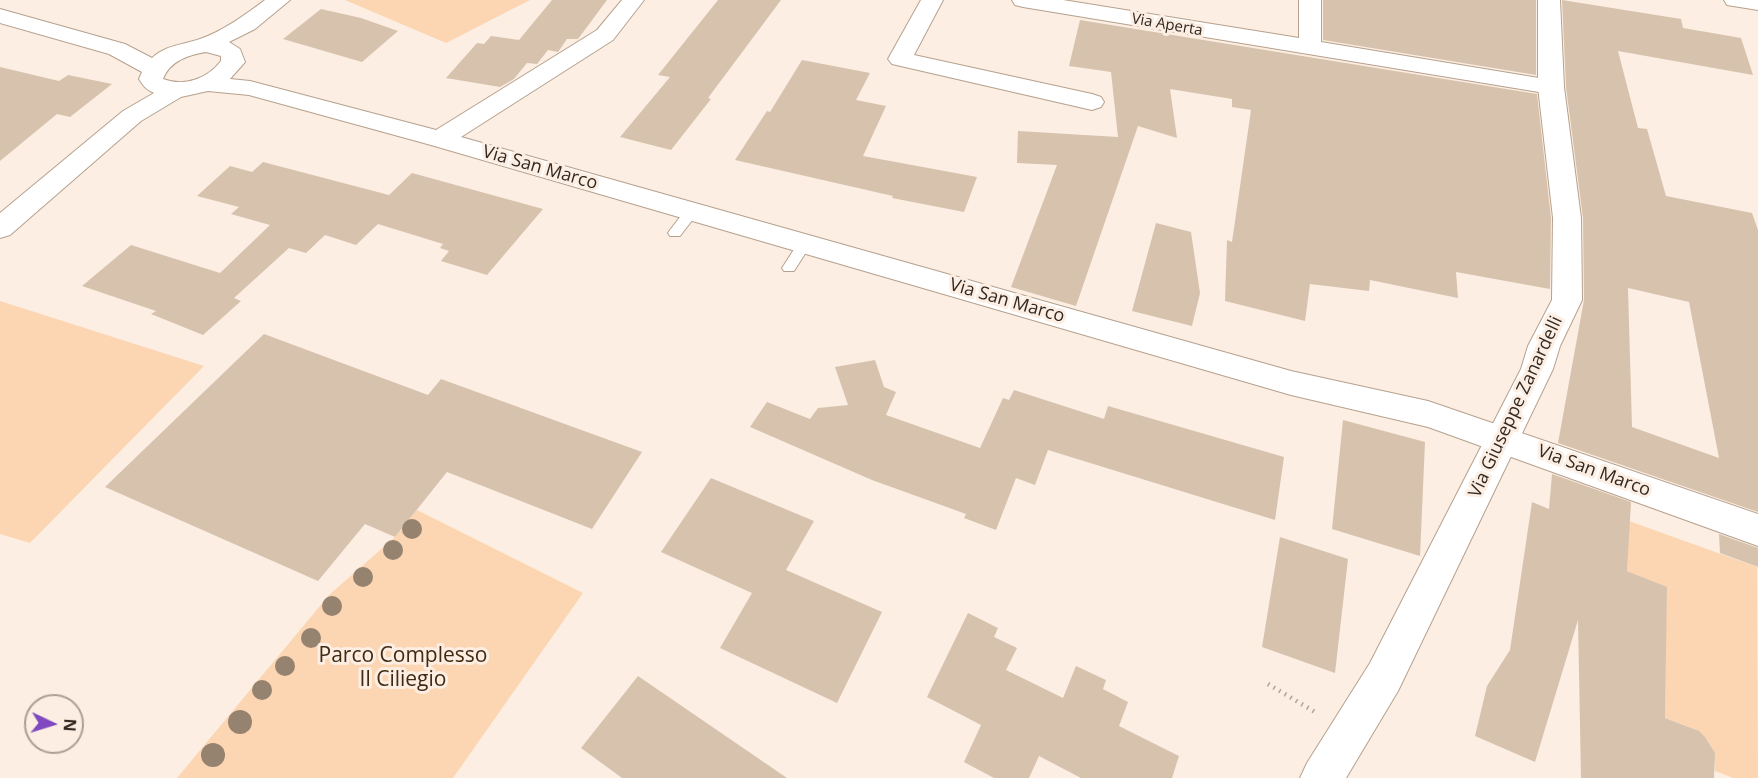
<!DOCTYPE html>
<html>
<head>
<meta charset="utf-8">
<style>
	body { margin:0 }
	#map { position:relative; width:1758px; height:778px; overflow:hidden; background:#fceee2; font-family:"Open Sans",sans-serif }
	canvas { display:block }
	.north { position:absolute; left:24px; top:694px; width:60px; height:60px; box-sizing:border-box; background:#fceee2; border:2px solid #ab9f95; border-radius:50%; rotate:94deg; font-size:16px; font-weight:700; line-height:24px; text-align:center; color:#312821 }
	.north::after { content:''; display:block; margin:auto; width:21px; height:27px; background:#8049c0; clip-path:polygon(50% 0,100% 100%,50% 72%,0 100%) }
</style>
</head>
<body>
<div id="map">
<canvas width="1758" height="778"></canvas>
<div class="north">N</div>
</div>
<script>
const g = document.querySelector('canvas').getContext('2d');
g.lineJoin = 'round';
function fillPath(path, color) { g.fillStyle = color; g.fill(path, 'evenodd'); }
function trace(path, color, width, dash) { g.strokeStyle = color; g.lineWidth = width; g.lineCap = dash ? 'butt' : 'round'; g.setLineDash(dash || []); g.stroke(path); }
function drawText(font, color, halo, rows, align = 'center') {
  g.font = font + ' "Open Sans",sans-serif'; g.lineWidth = 6; g.setLineDash([]); g.textBaseline = 'middle'; g.strokeStyle = halo; g.fillStyle = color; for (const [text, x, y, turn = 0] of rows) {
    g.save(); g.translate(x, y); g.rotate((+turn || 0) * Math.PI / 180); g.textAlign = isNaN(turn) ? turn : align; if (halo) g.strokeText(text, 0, 0); g.fillText(text, 0, 0); g.restore();
  }
}
const green = new Path2D(`
	M345,0H530L446,43Z
	M0,301L204,366L30,543L0,534Z
	M417,510L583,593L453,778H177L329,595L395,537Z
	M1629,521L1757,567L1758,778H1733L1715,771C1716,734 1695,729 1665,718L1666,587L1627,571Z`);
const building = new Path2D(`
	M552,0H607L578,39H567L558,52L548,50L537,64L527,63L514,79L500,87L446,78L477,43L484,44L491,36L519,40Z
	M718,0H781L708,98L711,99L671,150L620,137L670,77L658,75Z
	M1323,0H1536V75L1323,40Z
	M1562,0L1681,19L1683,28L1741,38L1753,75L1618,51L1638,128L1647,129L1666,196L1752,213L1758,230V512L1558,443L1584,300L1583,218L1566,87ZM1628,288L1689,302L1719,458L1632,427Z
	M321,9L361,18L398,31L362,62L283,39Z
	M1080,20L1537,94L1551,218L1550,289L1456,272L1458,298L1370,280L1369,291L1310,284L1305,321L1225,301L1227,240L1232,242L1251,110L1232,107V99L1170,89L1177,138L1138,126L1076,306L1011,287L1057,165L1017,163L1018,131L1118,137L1111,72L1069,66Z
	M802,60L870,73L856,100L886,106L863,156L977,177L964,212L892,198L893,196L735,160L767,111L770,112Z
	M0,67L59,81L68,75L112,84L70,117L57,114L0,161Z
	M263,162L389,195L412,173L543,209L487,275L441,261L449,251L440,248L443,244L378,224L356,245L325,235L306,253L289,248L234,298L241,301L203,335L151,314L156,311L82,286L131,245L220,273L270,225L231,214L239,207L197,196L230,166L252,172Z
	M1156,223L1191,232L1200,293L1192,326L1132,311Z
	M264,334L428,395L441,379L642,452L592,529L447,472L395,537L365,524L318,581L105,487Z
	M875,360L884,387L896,392L886,415L980,448L1003,398L1009,400L1014,390L1104,419L1108,406L1284,457L1275,520L1048,450L1035,485L1016,478L996,530L964,518L966,514L872,480L750,427L767,402L810,419L818,408L848,405L835,367Z
	M1343,420L1425,442L1420,556L1332,529Z
	M1552,474L1631,502L1627,571L1667,587L1665,718L1699,731L1705,737L1715,753L1714,778H1581L1578,620L1535,762L1475,736L1487,686L1510,650L1532,502L1549,509Z
	M711,478L814,521L786,570L882,612L837,703L720,648L752,593L661,552Z
	M1719,534L1758,548V567L1720,553Z
	M1280,537L1348,559L1335,673L1262,647Z
	M968,613L998,628L994,637L1017,648L1006,670L1063,698L1076,666L1106,680L1103,689L1128,702L1119,726L1179,756L1172,778H1081L1039,756L1029,778H994L964,762L981,725L927,697Z
	M638,676L787,778H622L581,748Z`);
const path = new Path2D(`
	M1268,684L1315,712`);
const service = new Path2D(`
	M692,207L698,211L697,214L680,236H670L668,233L670,230L687,208Z
	M805,238L810,240L812,243L810,246L794,271H784L782,268L784,265L800,240Z`);
const minor = new Path2D(`
	M265,0H290L255,29L229,42L240,49L245,62L230,79L250,81L436,130L597,30L622,0H644L613,40L461,137L1291,371L1428,401L1758,514V546L1428,427L1291,395L431,145L249,95L208,91L181,97L141,121L10,235L0,238V213L123,111L154,93C146,89 144,87 139,79L142,72L109,54L0,23V9L125,44L152,58C166,45 182,45 200,39C223,31 245,15 265,0ZM206,52L221,56V61C207,79 184,87 163,79C170,61 188,55 206,52Z
	M921,0H943L914,55L1092,94L1101,97L1104,102L1101,107L1092,110L892,64L888,59Z
	M1012,0H1063L1299,38V0H1321V42L1551,80L1559,82L1563,87L1559,92L1551,94L1023,7L1015,5Z
	M1724,0H1758V10L1727,5Z`);
const tertiary = new Path2D(`
	M1538,0H1560L1564,87L1581,218L1582,300L1560,346L1553,369L1398,691L1346,778H1300L1307,763L1370,663L1521,369L1528,346L1552,300L1553,218L1538,87Z`);
const trees = [
	[412,529,10],
	[393,550,10],
	[363,577,10],
	[332,606,10],
	[311,638,10],
	[285,666,10],
	[262,690,10],
	[240,722,12],
	[213,755,12]
];
const farStreetnames = [
	["Via Aperta",1167,25,10]
];
const streetNames = [
	["Via San Marco",540,168,16],
	["Via San Marco",1007,301,16],
	["Via Giuseppe Zanardelli",1516,407,-65],
	["Via San Marco",1594,471,20]
];
const nearParknames = [
	["Parco Complesso",403,656],
	["Il Ciliegio",403,680]
];
fillPath(green, '#fcd6b3');
fillPath(building, '#d7c2ae');
trace(service, '#b6a18e', 2);
trace(minor, '#b6a18e', 2);
trace(tertiary, '#b6a18e', 2);
trace(path, '#b0a399', 4.5, [1.5, 5]);
fillPath(service, '#fff');
fillPath(minor, '#fff');
fillPath(tertiary, '#fff');
g.fillStyle = '#95826f';
for (const [x, y, r] of trees) { g.beginPath(); g.arc(x, y, r, 0, 2 * Math.PI); g.fill(); }
drawText('15px', '#312821', '#fceee2', farStreetnames);
drawText('18px', '#312821', '#fceee2', streetNames);
drawText('21px', '#412a11', '#fceee2', nearParknames);
</script>
</body>
</html>
